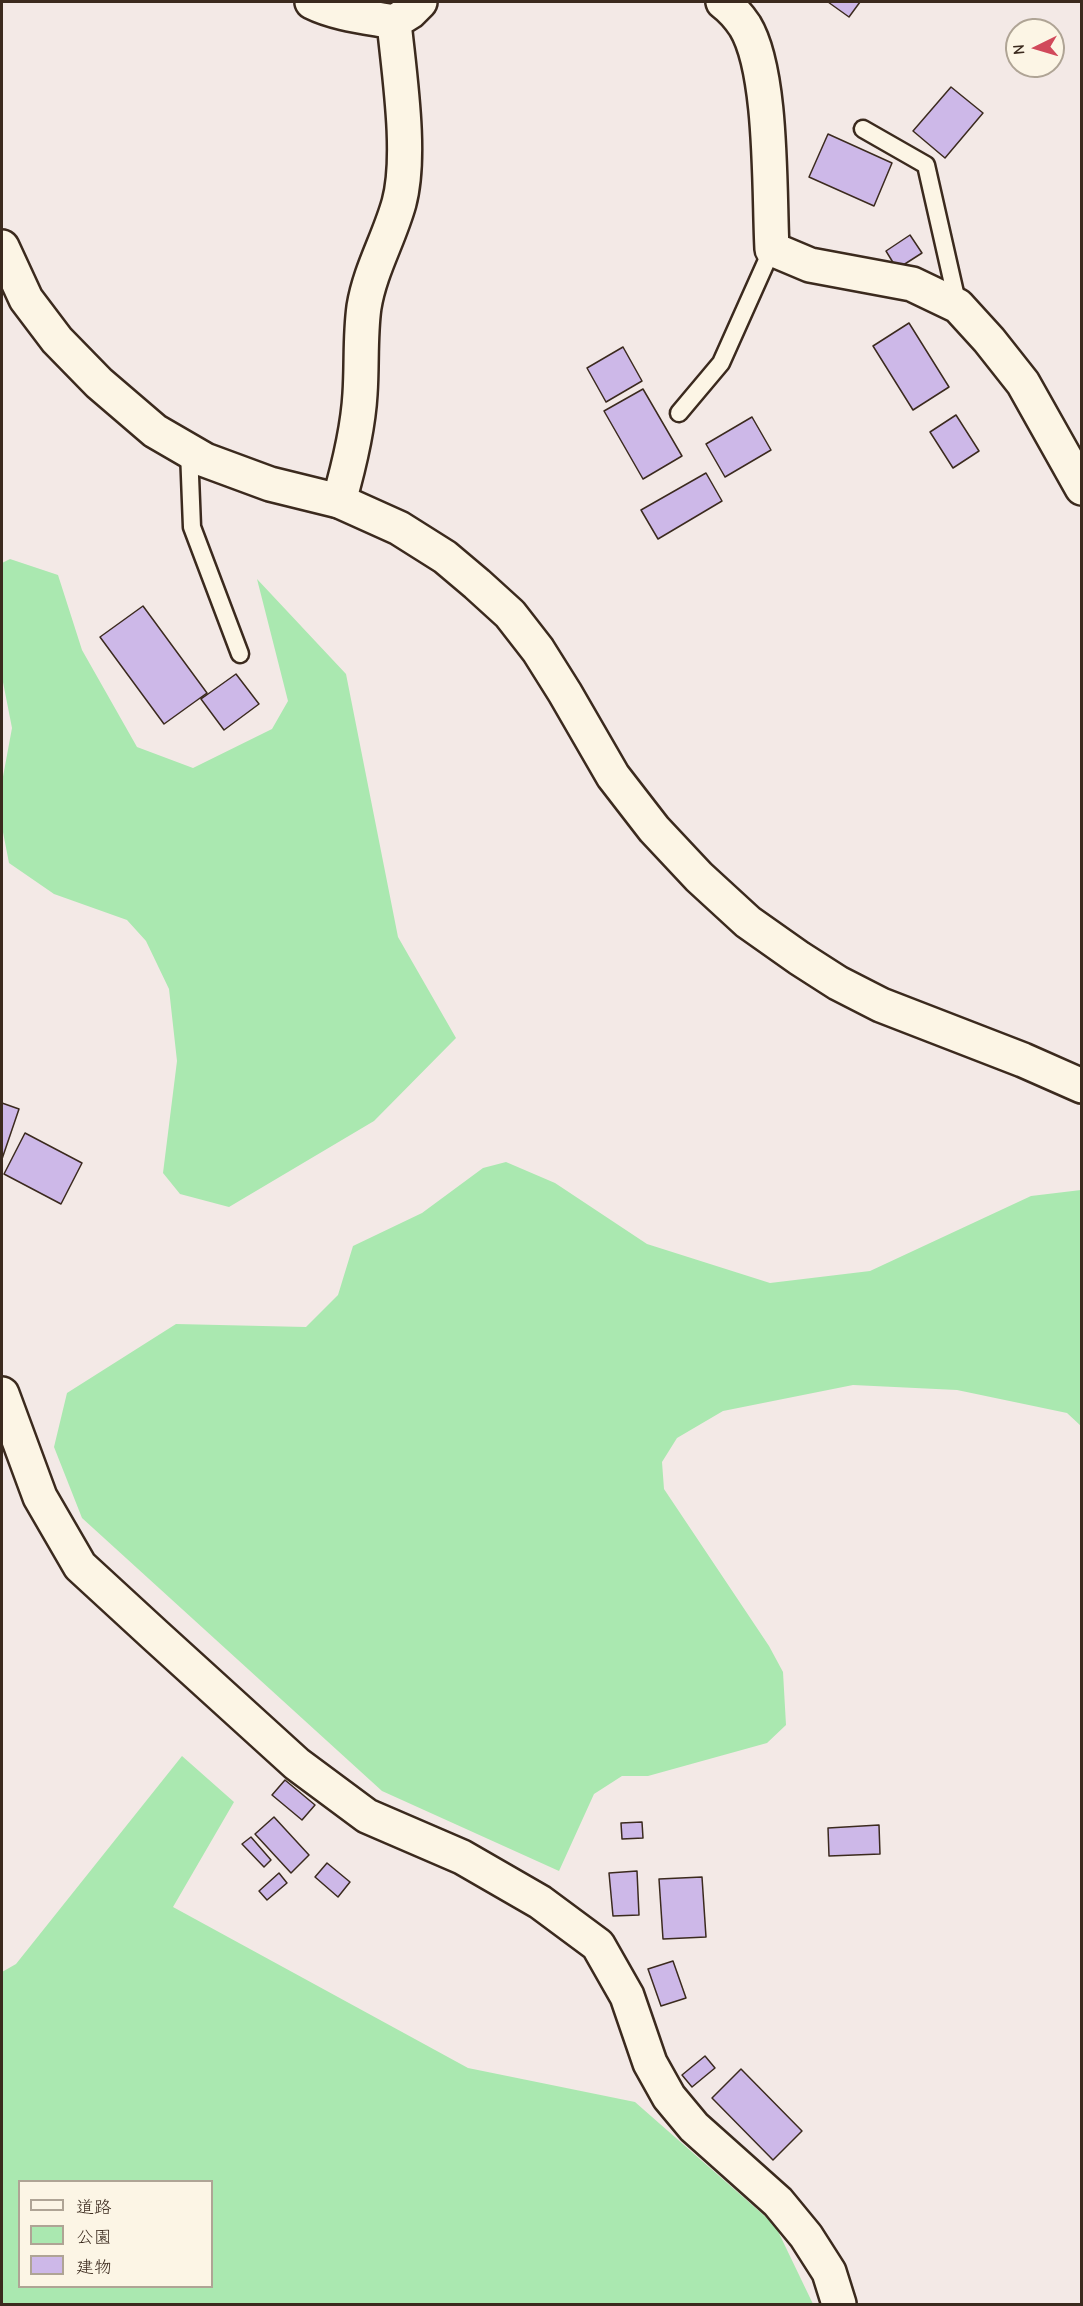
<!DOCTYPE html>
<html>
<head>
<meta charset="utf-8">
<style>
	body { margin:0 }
	#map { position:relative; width:1083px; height:2306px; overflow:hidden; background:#f3e9e6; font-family:"Comic Neue","Klee One",sans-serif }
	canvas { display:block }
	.frame { position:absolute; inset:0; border:3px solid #3b2a1e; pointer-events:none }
	.legend { position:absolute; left:18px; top:2180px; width:195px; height:108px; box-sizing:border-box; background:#fcf5e5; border:2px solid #afa495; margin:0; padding:8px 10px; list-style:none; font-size:18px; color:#3b2a1e }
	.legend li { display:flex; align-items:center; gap:12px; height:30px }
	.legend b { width:30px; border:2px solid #afa495 }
	.north { position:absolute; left:1005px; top:18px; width:60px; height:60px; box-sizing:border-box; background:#fcf5e5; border:2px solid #afa495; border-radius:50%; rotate:265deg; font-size:16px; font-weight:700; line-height:24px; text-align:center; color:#3b2a1e }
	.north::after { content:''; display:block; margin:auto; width:21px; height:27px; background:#d1495b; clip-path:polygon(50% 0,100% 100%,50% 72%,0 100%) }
</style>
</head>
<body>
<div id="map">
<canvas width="1083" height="2306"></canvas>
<div class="frame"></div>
<ul class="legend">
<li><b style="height:8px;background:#fcf5e5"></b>道路</li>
<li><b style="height:16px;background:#aae8b0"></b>公園</li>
<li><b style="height:16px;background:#cdb8e8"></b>建物</li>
</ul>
<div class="north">N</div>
</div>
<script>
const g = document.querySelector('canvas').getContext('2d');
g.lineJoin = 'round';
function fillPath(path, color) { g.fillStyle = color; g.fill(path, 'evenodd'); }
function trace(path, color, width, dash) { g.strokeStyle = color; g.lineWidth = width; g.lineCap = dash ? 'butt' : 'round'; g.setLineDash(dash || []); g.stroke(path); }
const green = new Path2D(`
	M10,559L58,575L82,650L137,747L193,768L272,729L288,701L257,579L346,674L398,937L456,1038L374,1121L229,1207L180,1194L163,1173L177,1061L169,989L146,941L127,920L54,894L9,863L2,827V782L12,728L2,677V563Z
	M506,1162L555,1183L647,1244L770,1283L870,1271L1031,1196L1081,1190V1426L1067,1413L957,1390L853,1385L723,1411L677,1438L662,1462L664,1489L769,1646L783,1672L786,1725L767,1743L648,1776H622L594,1794L559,1871L382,1791L82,1518L54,1447L67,1393L176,1324L306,1327L338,1295L353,1246L422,1213L483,1168Z
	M182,1756L234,1802L173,1907L468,2068L635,2102L775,2225L813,2304H2V1972L16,1964ZM20,2182H212V2286H20Z`);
const building = new Path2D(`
	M828,2H860L849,17Z
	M951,87L983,113L945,158L913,131Z
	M828,134L892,163L874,206L809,177Z
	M910,235L922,253L897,269L886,251Z
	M909,323L949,387L913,410L873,346Z
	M623,347L642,381L606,402L587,368Z
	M643,389L682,456L643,479L604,411Z
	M956,415L979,451L953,468L930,432Z
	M752,417L771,450L725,477L706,444Z
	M706,473L722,501L658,539L641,510Z
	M143,606L207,693L164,724L100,637Z
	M236,674L259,704L224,730L201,699Z
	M2,1103L19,1109L2,1159Z
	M25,1133L82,1163L61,1204L4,1174Z
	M285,1780L315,1805L302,1820L272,1795Z
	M274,1817L309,1855L291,1873L255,1834Z
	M642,1822L643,1838L622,1839L621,1823Z
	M879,1825L880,1854L829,1856L828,1828Z
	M251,1837L271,1860L264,1867L242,1844Z
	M327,1863L350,1882L338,1897L315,1877Z
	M637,1871L639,1915L613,1916L609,1873Z
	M279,1873L287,1883L267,1900L259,1891Z
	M702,1877L706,1937L663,1939L659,1879Z
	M673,1961L686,1998L661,2006L648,1969Z
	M705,2056L715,2068L692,2087L682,2075Z
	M741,2069L802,2131L773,2160L712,2098Z`);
const lane = new Path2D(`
	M863,129L926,165L958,306
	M679,413L721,363L772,249
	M189,451L192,527L240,654`);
const street = new Path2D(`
	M312,2C336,14 367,17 394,22L410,12L420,2
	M723,2C731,8 739,17 745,26C773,72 769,193 772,249L810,265L912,284L958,306L989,340L1023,383L1082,488
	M339,501C349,466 358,430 360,394C362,365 360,336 364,307C370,270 389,239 399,203C412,155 399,73 394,22
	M2,1394L40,1497L80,1566L155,1635L297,1764L367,1816L462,1857L540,1902L598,1945L627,1996L650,2063L669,2097L694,2127L778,2202L806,2236L829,2272L839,2304`);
const secondary = new Path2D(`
	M2,247L26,299L57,340L99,383L155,431L205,460L270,484L339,501L399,528L445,557L477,584L510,614L538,650L565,693L613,776L654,829L699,877L748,922L799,958L838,983L881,1005L1023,1060L1082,1086`);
fillPath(green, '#aae8b0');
fillPath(building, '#cdb8e8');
trace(building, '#3b2a1e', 1.5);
trace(lane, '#3b2a1e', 21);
trace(street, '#3b2a1e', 38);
trace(secondary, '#3b2a1e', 38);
trace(lane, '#fcf5e5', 16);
trace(street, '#fcf5e5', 33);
trace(secondary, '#fcf5e5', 33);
</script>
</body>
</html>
